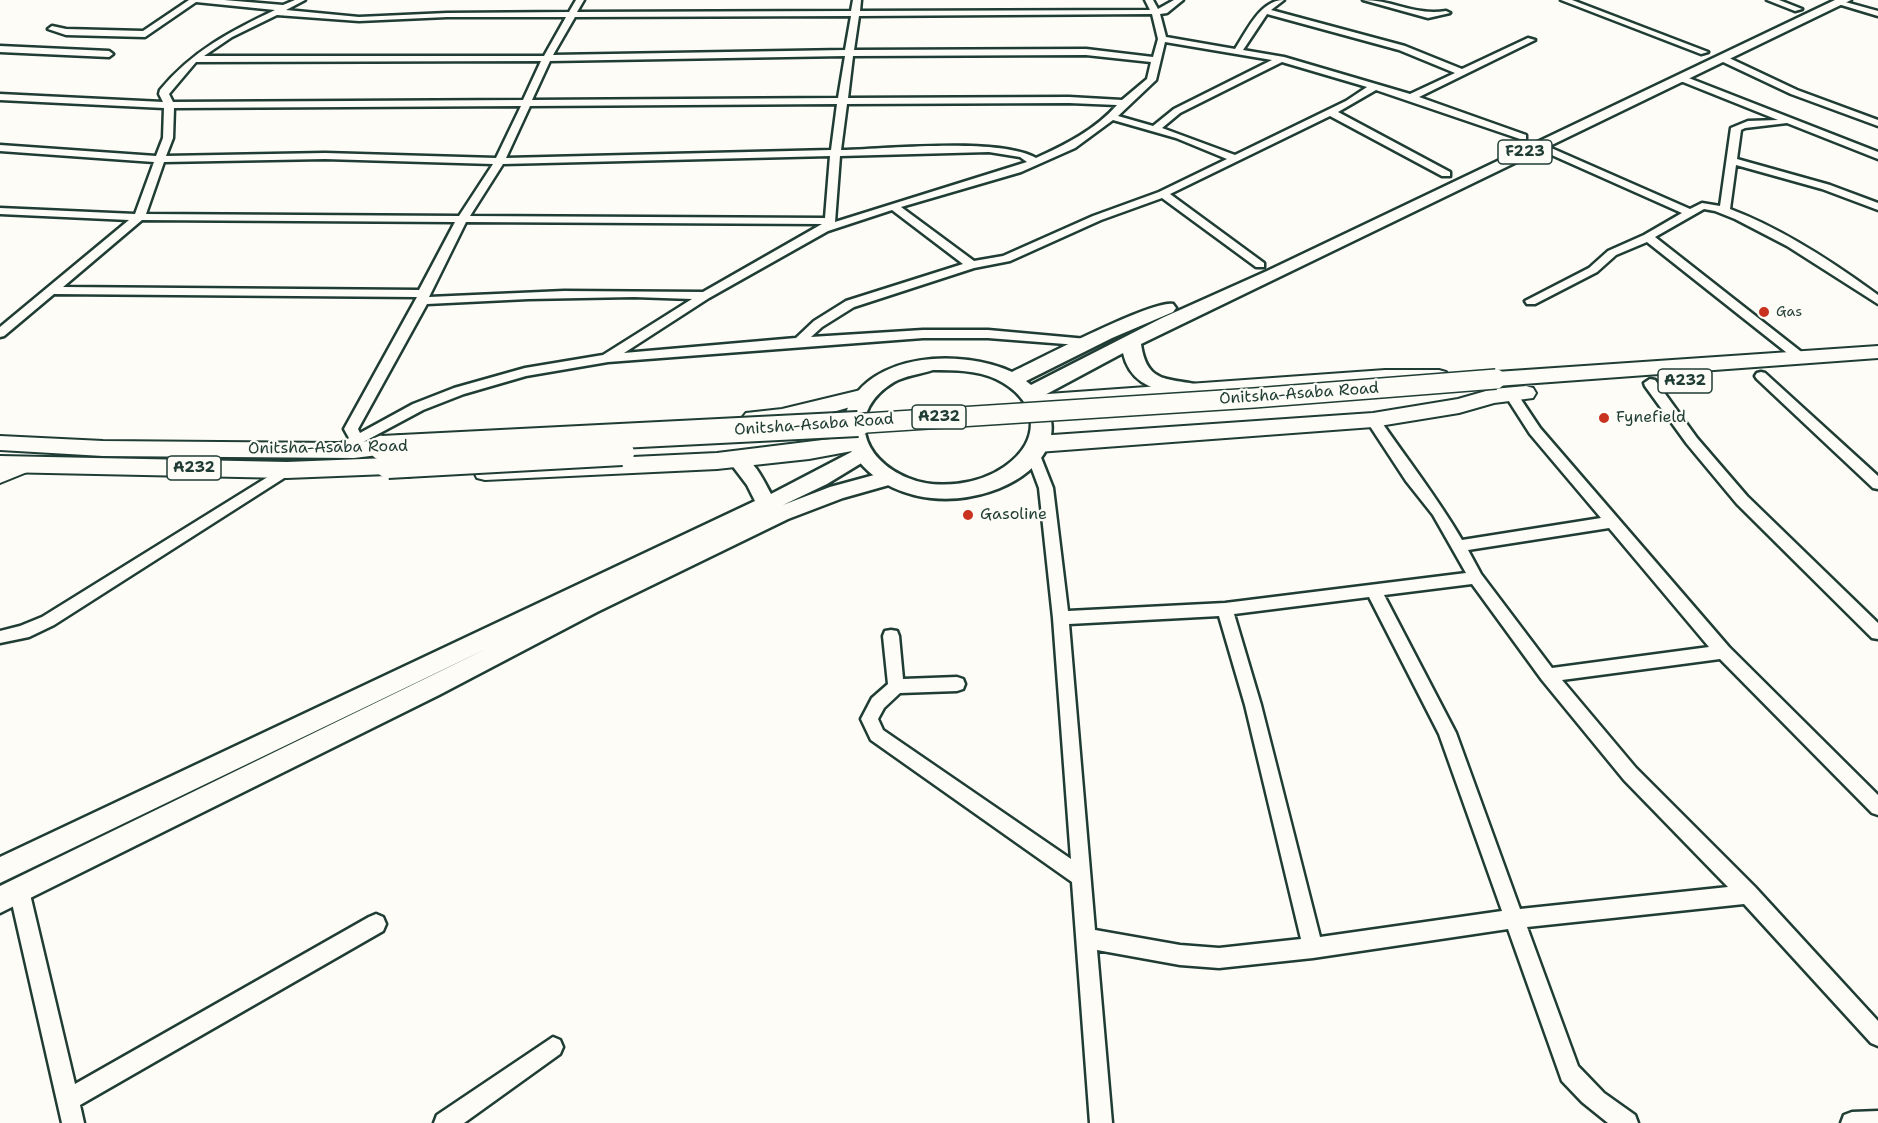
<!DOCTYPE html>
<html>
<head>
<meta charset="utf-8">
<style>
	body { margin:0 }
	canvas { display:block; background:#fdfcf7 }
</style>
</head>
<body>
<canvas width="1878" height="1123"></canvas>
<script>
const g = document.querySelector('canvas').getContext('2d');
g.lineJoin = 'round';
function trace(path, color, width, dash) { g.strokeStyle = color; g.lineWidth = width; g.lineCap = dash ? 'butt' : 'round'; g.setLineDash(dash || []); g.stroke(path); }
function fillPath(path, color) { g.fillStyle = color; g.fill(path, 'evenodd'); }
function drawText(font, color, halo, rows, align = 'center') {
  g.font = font + ' "Shantell Sans",sans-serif'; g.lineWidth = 4.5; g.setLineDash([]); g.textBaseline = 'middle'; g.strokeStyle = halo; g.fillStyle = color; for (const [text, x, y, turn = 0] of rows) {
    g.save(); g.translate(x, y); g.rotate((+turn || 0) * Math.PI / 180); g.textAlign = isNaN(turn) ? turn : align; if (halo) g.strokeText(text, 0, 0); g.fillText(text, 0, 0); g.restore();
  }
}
const minor = new Path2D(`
	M189,0H224L283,5L295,0H305L286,10L359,17L447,13L569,12L576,0H584L577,12L851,11L853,0H861L860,11L1150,10L1145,0H1153L1158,9L1174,0H1183L1167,13L1160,14L1166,37L1235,49C1247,31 1260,0 1284,0L1271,10L1405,46L1462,69L1528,38L1535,40L1419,97L1526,135V139H1520L1376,90L1338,112L1450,172V176H1442L1330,116L1170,194L1264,263V267H1256L1162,198L1101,220L1010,261L974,268L854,307L822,327L811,337L923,330H988L1087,339L1093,343L1091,346L988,338H923L608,362L526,376L464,394L423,410L339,455L332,450L349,438L344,429L417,297L54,294L4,336L0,337V327L129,220L0,214V208L135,214L154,162L0,151V145L156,156L163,138L164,108L0,100V94L163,102L159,94L160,90C192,51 231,31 275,10L196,2L145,37L66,35L48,29L52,26L66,29L143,31ZM1152,14L1158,39L1153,57L1086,49L854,50L859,16ZM1267,14L1399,50L1455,73L1410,94L1284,57L1243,50ZM277,15L359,21L447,17H566L544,56H204L232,37ZM851,16L845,50L553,55L575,17ZM1165,42L1272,60L1174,109L1153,126L1118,116L1156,80ZM1086,55L1151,62L1147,79L1122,100L1069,97L848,98L853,56ZM845,56L838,98L532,100L550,61ZM541,61L523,100L173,102L169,94L196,62ZM1282,62L1367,87L1346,101L1235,155L1162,128L1180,113ZM1069,103L1117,105C1095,130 1065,145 1036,158C999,137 887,149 841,150L847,104ZM837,104L831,150L506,158L530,106ZM521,106L496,158L325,153L166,156L173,138L174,108ZM1113,120L1176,138L1227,159L1159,192L1093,216L1003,256L974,261L901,207L1021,172L1075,148ZM989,152L1020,157L1027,162L835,222L840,156ZM830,156L825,218L470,216L503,164ZM325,159L493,164L459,216L146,214L164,162ZM892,210L963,264L846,301L814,321L796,338L624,353L709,298L828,231ZM142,220L455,222L419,290L63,287ZM466,222L822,224L703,292L564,291L429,297ZM634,297L692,299L603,355L525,368L454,388L413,404L360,433L358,429L427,304L528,299Z
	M1363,0C1393,0 1415,16 1446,11L1450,13L1428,18Z
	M1561,0H1572L1708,52L1701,54Z
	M1767,0H1779L1802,9L1795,11Z
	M1838,0L1878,11V16L1838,4Z
	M0,46L109,51L113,54L109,57L0,52Z
	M1721,57H1727L1797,90L1878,120V126L1791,94L1721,61Z
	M1681,75L1878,152V159L1787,123L1745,128L1741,130L1737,159L1830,185L1878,203V210L1822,189L1736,165L1730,209C1783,229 1833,262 1878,295V304L1787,246L1735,219L1715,211L1704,209L1655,237L1804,354L1806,357L1804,360H1796L1647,242L1616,255L1597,272L1535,304H1527L1525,301L1589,268L1608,251L1644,235L1682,213L1536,148V144H1542L1690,209L1702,203L1720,206L1731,128L1748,121L1778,120L1678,80L1676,78Z
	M1761,372L1765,373L1878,476V489L1873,488L1757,379L1755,376L1757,373Z
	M1650,379L1655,380L1697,438L1747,496L1878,623V639L1872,638L1737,504L1687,444L1645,386L1644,383Z
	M1511,391L1516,392L1540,428L1729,647L1878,795V815L1872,813L1720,659L1562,680L1636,768L1755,887L1878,1021V1046L1871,1043L1744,904L1527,927L1578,1066L1604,1093L1635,1115L1638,1123H1608L1582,1102L1562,1081L1508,929L1313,958L1219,968L1180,965L1097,950L1112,1123H1090L1072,882L871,740L861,719L872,698L888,684L883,636L885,631L891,630L897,631L899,636L903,679L957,677L963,679L965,684L963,689L957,691L900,693L884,708L878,719L883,730L1071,859L1053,618L1039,488L1026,453L1028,450H1038L1053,488L1068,611L1225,603L1466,573L1433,515L1406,481L1366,420L1373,416L1378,417C1406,458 1437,497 1462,540L1601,518L1530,434L1505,395ZM1609,528L1709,647L1552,668L1481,574L1468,550ZM1472,584L1542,680L1624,780L1728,887L1520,909L1456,733L1384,595ZM1369,597L1439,734L1502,911L1320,937L1261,705L1234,614ZM1219,616L1245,705L1301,939L1219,948L1180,945L1095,930L1069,624Z
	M287,465L292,467L294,470L292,473L54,625L29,637L0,643V631L20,626L42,617Z
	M19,881L26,883L29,890L75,1084L369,917L376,914L383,917L386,924L383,931L80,1105L84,1123H62L9,890L12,883Z
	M553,1037L560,1040L563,1047L560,1054L464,1123H434L437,1115Z
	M1878,1111V1123H1841L1844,1115L1852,1112Z`);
const tertiary = new Path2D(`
	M31,458L37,460L39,464L37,468L0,483V470Z`);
const secondary = new Path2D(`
	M861,447L868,449L871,454L868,459L827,484L783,505L830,487L889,471L896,473L899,478L896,483L843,498L788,519L597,612L439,695L0,913V886L488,648L0,883V857L755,501L747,485L728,460L731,455C750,450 763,479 771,494Z`);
const primary = new Path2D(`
	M1835,0H1851L1141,344C1147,386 1170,377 1203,386L1206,390L1203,394C1193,397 1184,395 1175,393C1149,389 1129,380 1123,353L1041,397C1098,479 912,550 850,449C842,438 842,422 847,410C870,352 962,349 1012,372C1037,360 1154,299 1173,304L1176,308L1173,312L1112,338L1026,381L1031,385L1162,318L1267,271ZM933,370C954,370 976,370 996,379C1038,399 1044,440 1004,467C978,485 937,490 908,478C861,459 846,411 894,382C904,376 921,374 933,370Z`);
const trunk = new Path2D(`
	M1878,346V358L1496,386L1466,383L1463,378L1466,373L1496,372Z
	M1385,370H1439L1446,372L1449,377L1446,382L1439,384H1385L1034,409L1027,407L1024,402L1027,397L1034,395Z
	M1526,386L1533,388L1536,393L1533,398L1494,403L1459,413L1373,427L1038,452L1030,449L1027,444L1030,439L1038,436L1373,413L1458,399L1493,389Z
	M865,389L872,391L875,396L872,401C842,409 775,431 746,423L742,418L746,413L782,409Z
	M401,435L409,437L412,442L409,447L386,454L354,458L103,456L0,450V436L103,441L338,443L370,441Z
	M855,436L863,439L866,444L863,449L809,459L717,469L485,480L477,478L474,472L477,466L485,464L717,453Z
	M0,456L287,462L388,458L416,463L419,469L416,475L408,477L388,474L287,478L0,472Z`);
const trunkBridgeFar1 = new Path2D(`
	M835,425L1254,398L1496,379`);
const trunkBridge = new Path2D(`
	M382,448L858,424
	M388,466L622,453`);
const markers = [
	[1764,312,6,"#c8321e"],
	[1604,418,6,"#c8321e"],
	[968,515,6,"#c8321e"]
];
const farPoinames = [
	["Gas",1776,312]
];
const shields = [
	[1525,152,54],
	[1685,381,54],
	[939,417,54],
	[194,468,54]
];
const shieldNames = [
	["F223",1525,152],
	["A232",1685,381],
	["A232",939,417],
	["A232",194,468]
];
const streetNames = [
	["Onitsha-Asaba Road",1299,394,-4],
	["Onitsha-Asaba Road",814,425,-4],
	["Onitsha-Asaba Road",328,448,-1]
];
const poiNames = [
	["Fynefield",1616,418],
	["Gasoline",980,515]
];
trace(minor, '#1f3d34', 5);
trace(tertiary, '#1f3d34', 4);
trace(secondary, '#1f3d34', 5);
trace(primary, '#1f3d34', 5);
trace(trunk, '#1f3d34', 4);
fillPath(minor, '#fdfcf7');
fillPath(tertiary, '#fdfcf7');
fillPath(secondary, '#fdfcf7');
fillPath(primary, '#fdfcf7');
fillPath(trunk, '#fdfcf7');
trace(trunkBridgeFar1, '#1f3d34', 22, []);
trace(trunkBridge, '#1f3d34', 28, []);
trace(trunkBridgeFar1, '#fdfcf7', 19);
trace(trunkBridge, '#fdfcf7', 24);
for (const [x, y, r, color] of markers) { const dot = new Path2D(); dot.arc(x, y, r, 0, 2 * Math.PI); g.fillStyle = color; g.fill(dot); trace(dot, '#fdfcf7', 2); }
drawText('14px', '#1f3d34', '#fdfcf7', farPoinames, 'left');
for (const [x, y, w] of shields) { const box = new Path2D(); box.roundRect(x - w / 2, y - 12, w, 24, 4.5); g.fillStyle = '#fdfcf7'; g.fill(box); trace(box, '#1f3d34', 1.5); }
drawText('bold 15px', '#1f3d34', null, shieldNames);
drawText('16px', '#1f3d34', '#fdfcf7', streetNames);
drawText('16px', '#1f3d34', '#fdfcf7', poiNames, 'left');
</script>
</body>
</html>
